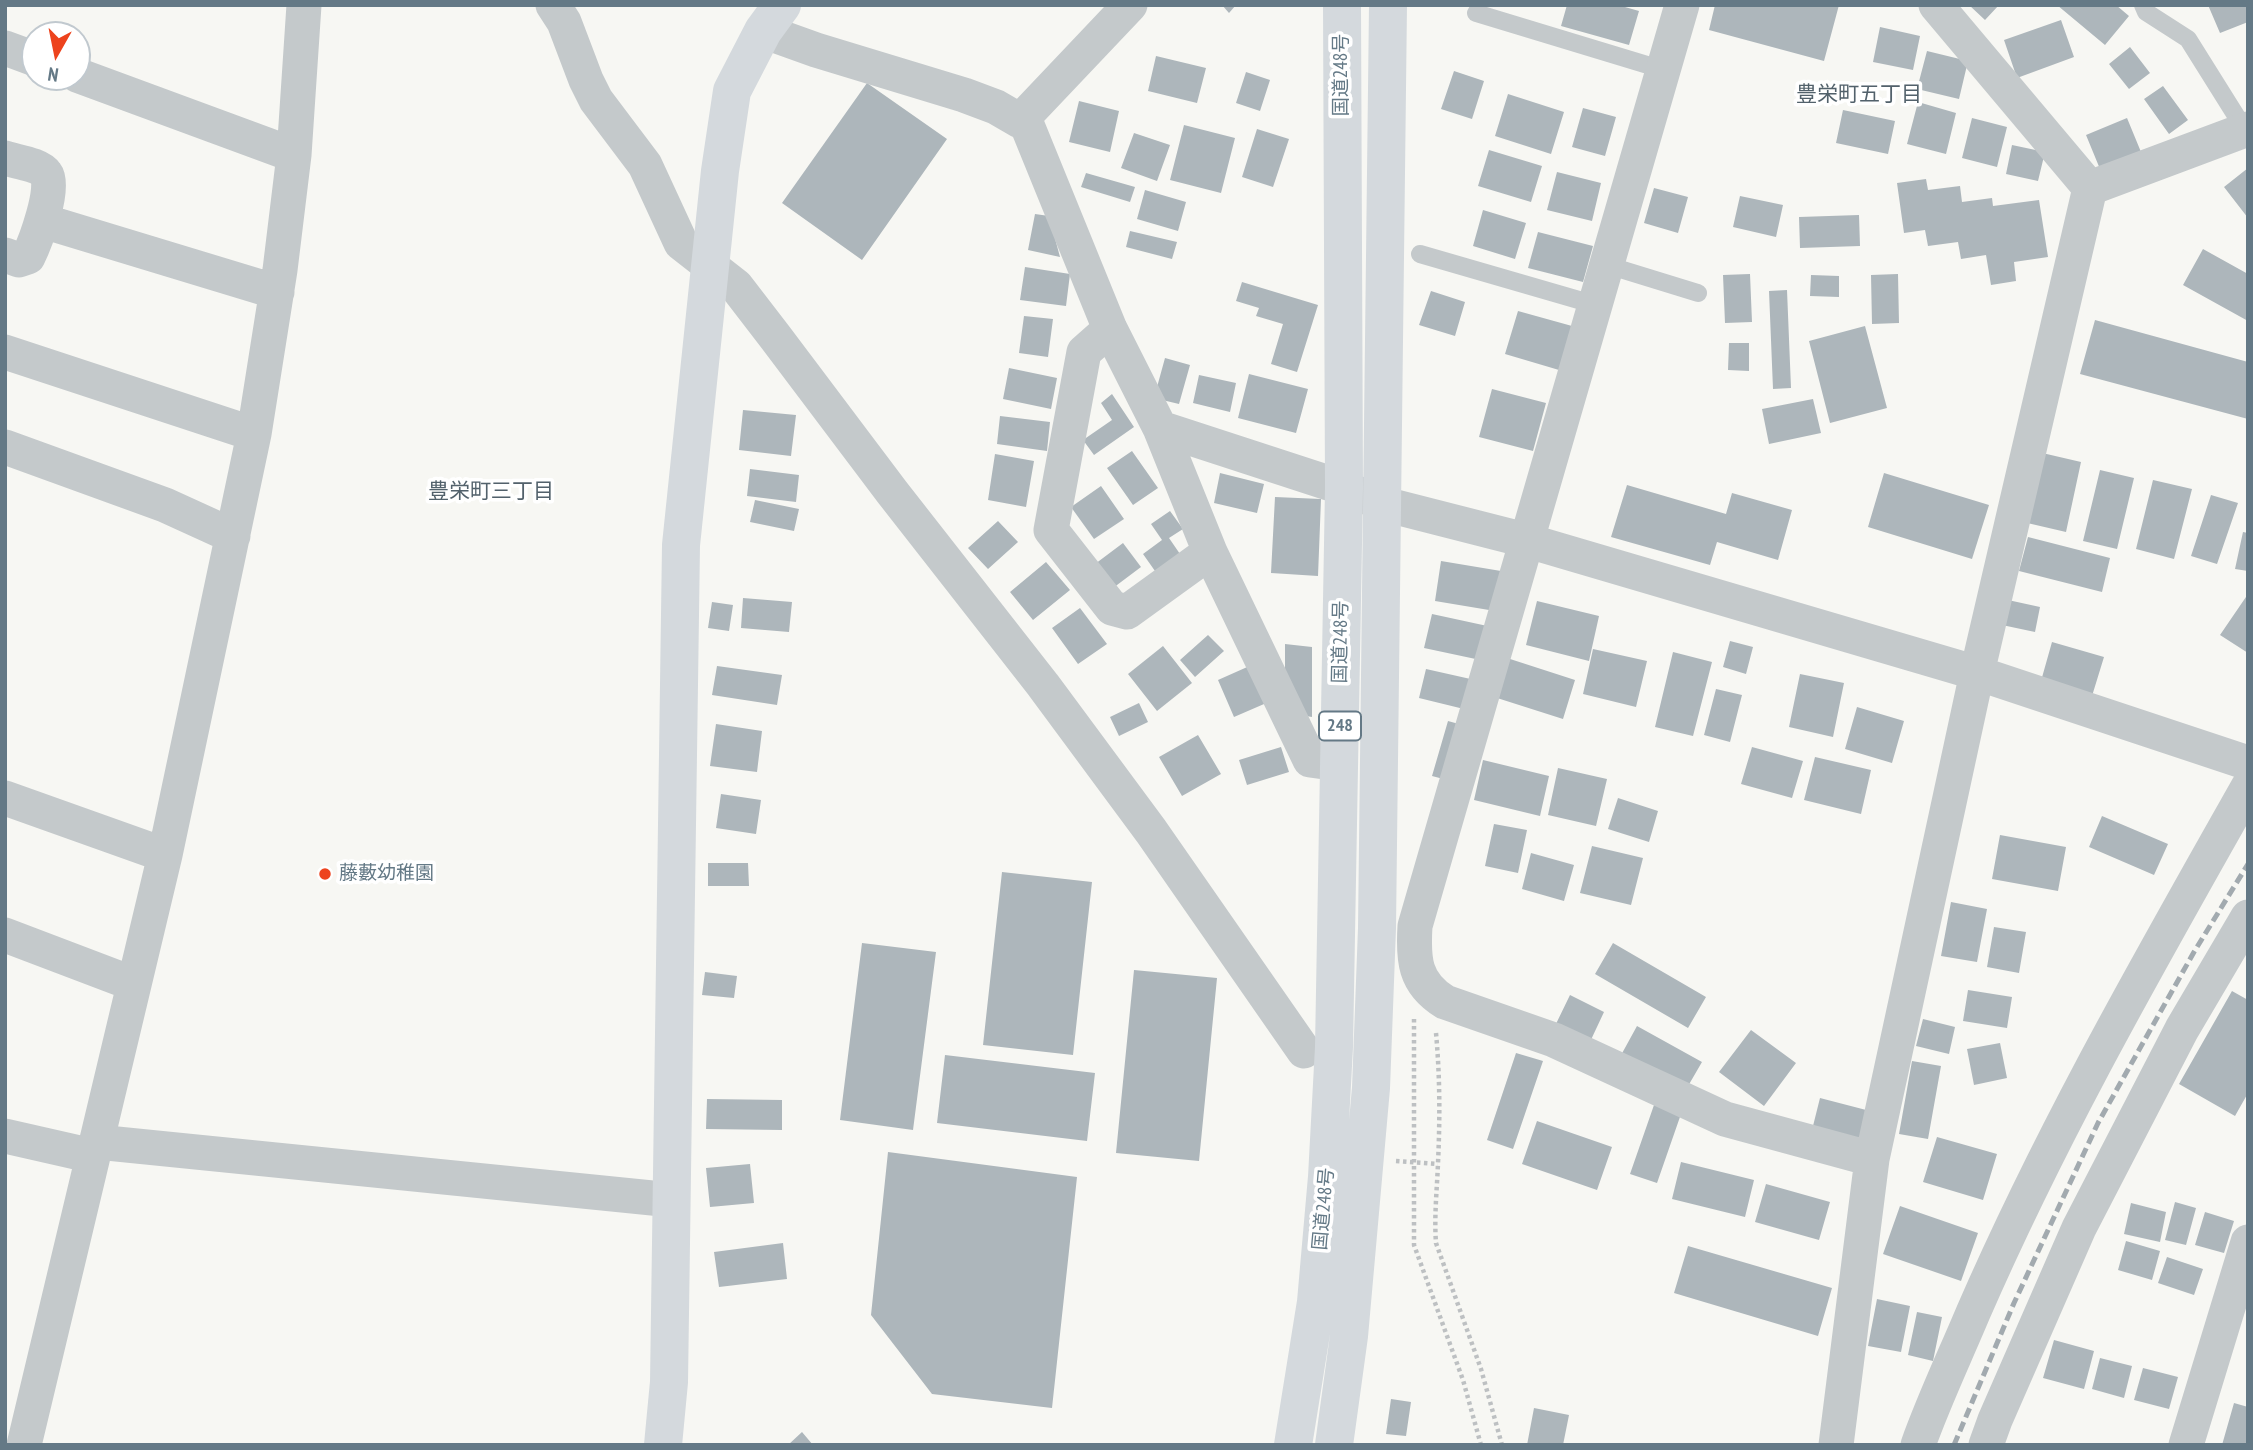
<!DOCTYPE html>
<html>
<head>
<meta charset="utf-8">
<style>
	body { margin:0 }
	#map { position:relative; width:2253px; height:1450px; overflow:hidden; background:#f7f7f3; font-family:"PT Sans Narrow",sans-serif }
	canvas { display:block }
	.frame { position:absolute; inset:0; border:7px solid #647986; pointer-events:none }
	.north { position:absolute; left:21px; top:21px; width:70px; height:70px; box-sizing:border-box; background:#fff; border:2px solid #c1c9cf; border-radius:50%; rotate:189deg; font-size:19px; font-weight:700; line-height:28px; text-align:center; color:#647986 }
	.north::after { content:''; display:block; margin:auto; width:24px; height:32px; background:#ed431d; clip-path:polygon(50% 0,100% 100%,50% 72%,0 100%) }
</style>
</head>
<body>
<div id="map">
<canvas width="2253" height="1450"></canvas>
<div class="frame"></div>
<div class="north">N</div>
</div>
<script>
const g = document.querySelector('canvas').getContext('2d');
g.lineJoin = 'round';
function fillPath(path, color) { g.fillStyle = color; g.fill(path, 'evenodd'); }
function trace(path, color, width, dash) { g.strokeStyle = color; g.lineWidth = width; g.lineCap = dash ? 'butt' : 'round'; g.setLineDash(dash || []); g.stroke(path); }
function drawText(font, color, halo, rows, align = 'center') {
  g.font = font + ' "PT Sans Narrow","Noto Sans JP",sans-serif'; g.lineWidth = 7; g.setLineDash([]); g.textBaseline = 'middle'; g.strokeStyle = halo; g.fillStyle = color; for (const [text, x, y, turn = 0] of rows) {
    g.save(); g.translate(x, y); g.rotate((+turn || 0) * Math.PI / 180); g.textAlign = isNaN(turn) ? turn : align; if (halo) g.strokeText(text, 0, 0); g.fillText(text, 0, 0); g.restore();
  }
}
const building = new Path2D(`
	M1222,5H1236L1229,13Z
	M1567,5H1618L1639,11L1629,45L1561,26Z
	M1715,5H1839L1824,61L1709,30Z
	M1969,5H1999L1985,20Z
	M2057,5H2116L2129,16L2105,45Z
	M2208,5H2248V22L2220,33Z
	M2061,20L2074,57L2017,78L2004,40Z
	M1880,27L1920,36L1913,70L1873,62Z
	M2130,47L2150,73L2129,89L2109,64Z
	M1927,51L1968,61L1959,99L1917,89Z
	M1156,56L1206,68L1197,103L1148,91Z
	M1454,71L1484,81L1472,119L1441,109Z
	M1246,72L1270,80L1260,111L1236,103Z
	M867,83L947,139L862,260L782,203Z
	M2163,86L2188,120L2169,134L2144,99Z
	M1508,94L1564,112L1551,154L1495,136Z
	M1079,101L1119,111L1110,152L1069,142Z
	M1918,102L1956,113L1946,154L1907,144Z
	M1583,108L1616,117L1605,156L1572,147Z
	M1843,110L1895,121L1888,154L1836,143Z
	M1972,118L2007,127L1997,167L1962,158Z
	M2127,118L2141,152L2100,169L2086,135Z
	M1184,125L1235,138L1221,193L1170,180Z
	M1257,129L1289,139L1273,187L1242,177Z
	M1134,133L1170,145L1157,181L1121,168Z
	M2012,145L2045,152L2038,181L2006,174Z
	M1489,150L1542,166L1531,202L1478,186Z
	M2248,168V218L2224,187Z
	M1557,172L1601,183L1592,221L1547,210Z
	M1086,173L1135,187L1130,202L1081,187Z
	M1926,179L1928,190L1960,186L1962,202L1992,198L1993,206L2039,200L2048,257L2014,262L2016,281L1991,285L1986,255L1961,259L1958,242L1928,246L1925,230L1904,233L1897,183Z
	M1654,188L1688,197L1678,233L1644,223Z
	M1145,190L1186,202L1178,231L1137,219Z
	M1740,196L1783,205L1776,237L1733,227Z
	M1483,210L1526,223L1515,259L1473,246Z
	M1035,214L1049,216L1060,257L1028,250Z
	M1859,215L1860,246L1800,248L1799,217Z
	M1130,231L1177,242L1172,259L1126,247Z
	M1538,232L1593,246L1583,282L1528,268Z
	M2203,249L2248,274V321L2183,285Z
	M1025,267L1070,274L1066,306L1020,300Z
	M1750,274L1752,322L1725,323L1723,275Z
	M1898,274L1899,323L1872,324L1871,275Z
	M1811,275L1839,276V297L1810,296Z
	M1242,282L1318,305L1297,372L1271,364L1283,324L1256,316L1259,308L1236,301Z
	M1787,290L1791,388L1773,389L1769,291Z
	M1431,291L1465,302L1455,336L1419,325Z
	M1518,311L1572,326L1559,370L1505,354Z
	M1024,316L1053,319L1048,357L1019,353Z
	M2095,320L2248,362V419L2080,374Z
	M1865,326L1887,408L1830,423L1809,341Z
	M1729,343H1749V371L1728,370Z
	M1165,358L1190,365L1179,404L1154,398Z
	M1009,368L1057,378L1051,409L1003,399Z
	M1249,374L1308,389L1296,433L1238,418Z
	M1199,375L1236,383L1230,412L1193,403Z
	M1492,389L1546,403L1533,451L1479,437Z
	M1112,394L1134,427L1094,455L1083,440L1112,420L1101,403Z
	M1813,399L1821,433L1769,444L1762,409Z
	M743,410L796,415L791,456L739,450Z
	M1000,416L1050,422L1047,451L997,444Z
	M1132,451L1158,488L1133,505L1107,468Z
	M2038,452L2081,462L2066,532L2023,522Z
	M995,454L1034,461L1026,507L988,500Z
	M750,469L799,475L796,502L747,496Z
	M2100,470L2134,478L2117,549L2083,541Z
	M1220,473L1264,484L1257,513L1214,503Z
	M1884,473L1989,505L1972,559L1868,527Z
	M2153,480L2192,489L2174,559L2136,549Z
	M1627,485L1726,514L1732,493L1792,510L1778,560L1717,542L1710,565L1611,537Z
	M1101,486L1124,519L1094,539L1071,507Z
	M2211,495L2238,503L2217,564L2191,556Z
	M1275,497L1321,499L1318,576L1271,573Z
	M755,500L799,509L794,531L750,522Z
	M1170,511L1183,529L1169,538L1180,554L1155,571L1143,554L1162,540L1151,524Z
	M998,521L1018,542L988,569L968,548Z
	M2243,532L2248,533V571L2235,569Z
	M2028,537L2110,558L2102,592L2019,571Z
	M1123,543L1141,567L1113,588L1095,564Z
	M1441,561L1507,572L1501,612L1435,601Z
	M1046,562L1070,590L1033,620L1010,592Z
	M2248,594V653L2220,635Z
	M743,598L792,602L789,632L741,628Z
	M2008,600L2040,607L2035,632L2002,625Z
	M1537,601L1599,616L1589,661L1526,645Z
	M712,602L733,605L729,631L708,628Z
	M1080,608L1107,644L1078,664L1052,628Z
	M1432,614L1492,627L1485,661L1424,648Z
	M1208,635L1224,651L1195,677L1180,660Z
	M1730,641L1753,647L1746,674L1723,667Z
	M2052,642L2104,657L2092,696L2041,681Z
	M1285,644L1312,647V717L1306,716L1285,670Z
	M1163,646L1192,683L1157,711L1128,674Z
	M1593,649L1647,661L1636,707L1583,694Z
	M1673,652L1712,662L1693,736L1655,727Z
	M1507,658L1575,680L1563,719L1494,697Z
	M1254,664L1271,701L1234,717L1218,680Z
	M717,666L782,675L777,705L712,695Z
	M1426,669L1475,680L1468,710L1419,698Z
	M1800,674L1844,683L1833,737L1789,727Z
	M1716,689L1742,695L1730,742L1704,735Z
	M1139,703L1148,722L1119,736L1110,717Z
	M1857,707L1904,721L1892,763L1845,749Z
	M1448,721L1466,726L1451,781L1432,776Z
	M716,724L762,731L757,772L710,766Z
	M1198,735L1221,774L1182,796L1159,757Z
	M1281,747L1289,772L1247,785L1239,760Z
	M1752,747L1803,761L1792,798L1741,784Z
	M1815,757L1871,770L1861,814L1804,800Z
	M1483,760L1549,776L1540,816L1474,800Z
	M1558,768L1607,779L1596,826L1548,815Z
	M721,794L761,800L756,834L716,828Z
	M1618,798L1658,811L1649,842L1608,829Z
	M2102,816L2168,844L2154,875L2089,847Z
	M1494,824L1527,830L1518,873L1485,866Z
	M2000,835L2066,847L2058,891L1992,879Z
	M1592,846L1643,858L1631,905L1580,893Z
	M1531,853L1574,865L1564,901L1522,889Z
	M708,863H748L749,886H708Z
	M1002,872L1092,882L1073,1055L983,1045Z
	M1951,902L1987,909L1977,962L1941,956Z
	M1994,927L2026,932L2019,973L1987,967Z
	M862,943L936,952L913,1130L840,1120Z
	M1613,943L1706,997L1688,1028L1595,974Z
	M1134,970L1217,978L1199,1161L1116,1153Z
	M705,972L737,976L734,998L702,995Z
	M1968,990L2012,997L2007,1028L1963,1021Z
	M2232,991L2248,1000V1093L2235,1116L2179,1084Z
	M1570,995L1604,1012L1589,1044L1554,1028Z
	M1923,1019L1955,1027L1949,1054L1916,1046Z
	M1637,1026L1702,1062L1684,1093L1620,1057Z
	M1751,1030L1796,1063L1764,1106L1719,1072Z
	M2000,1043L2007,1078L1974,1085L1967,1049Z
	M1516,1053L1543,1061L1513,1149L1487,1140Z
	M945,1055L1095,1073L1087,1141L937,1123Z
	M1912,1061L1941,1066L1928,1139L1899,1134Z
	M1820,1098L1870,1111L1863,1142L1812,1130Z
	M707,1099L782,1100V1130L706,1129Z
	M1654,1105L1681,1114L1657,1183L1630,1174Z
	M1537,1121L1612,1147L1597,1190L1522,1164Z
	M1937,1137L1997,1154L1983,1200L1923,1182Z
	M888,1152L1077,1177L1052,1408L932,1394L871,1315Z
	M1681,1162L1754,1180L1745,1217L1672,1199Z
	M750,1164L754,1203L710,1207L706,1168Z
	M1766,1184L1830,1202L1819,1240L1755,1222Z
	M2175,1202L2196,1208L2186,1245L2165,1240Z
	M2131,1203L2166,1212L2160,1242L2124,1234Z
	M1900,1206L1978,1233L1961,1281L1883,1254Z
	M2205,1212L2234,1221L2224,1253L2195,1245Z
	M2126,1241L2160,1251L2152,1280L2118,1270Z
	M783,1243L787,1279L719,1287L714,1252Z
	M1688,1246L1832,1288L1818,1336L1674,1293Z
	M2167,1257L2203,1269L2194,1295L2158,1283Z
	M1877,1299L1910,1306L1901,1352L1868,1346Z
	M1917,1312L1942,1317L1933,1361L1908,1355Z
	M2054,1340L2094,1351L2084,1389L2043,1378Z
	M2100,1358L2132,1366L2124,1398L2092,1389Z
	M2143,1368L2178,1377L2169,1409L2134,1400Z
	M1391,1399L1411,1402L1406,1436L1386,1434Z
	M2234,1403L2248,1407V1445H2222Z
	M1534,1408L1569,1415L1563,1445H1527Z
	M802,1432L813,1445H788Z`);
const path = new Path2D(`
	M1414,1019V1245L1463,1380L1481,1445
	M1436,1033C1440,1077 1440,1119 1438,1163C1437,1190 1434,1216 1436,1243L1481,1369L1502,1445
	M1396,1161L1438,1164`);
const lane = new Path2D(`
	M2143,5L2146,12L2188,39L2245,130
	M1476,13L1664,70
	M1420,254L1596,305
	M1607,265L1698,293`);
const street = new Path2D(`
	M553,5L564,22L586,80L596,100L645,165L681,243L736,286L776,338L892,492L1043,685L1151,831L1304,1051
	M1682,5L1415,926C1413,959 1414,983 1445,1002L1554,1040L1725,1119L1872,1159
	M1936,5L2090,188
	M763,31L816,50L964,95L996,107L1027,125L1110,329L1160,428L1210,552L1310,760L1339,764
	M5,48L35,59
	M77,75L294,155
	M1020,121L1130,5
	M5,158C16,162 39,164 46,174C56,187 35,243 28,257L19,260L5,255
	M2090,188L2248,129
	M43,221L277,292
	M1110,329L1084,352L1051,530L1112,608L1127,612L1210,552
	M5,352L254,434
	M1160,428L1344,488L1384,504L1525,540L1977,673L2248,763
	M5,447L165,505L233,536
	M5,798L165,855
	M5,935L134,984
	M5,1136L93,1156
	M97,1142L672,1200
	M24,1445L165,855L254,434L280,270L294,155L304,5
	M1836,1445L1872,1159L1977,673L2090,188
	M1918,1445C1934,1400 1955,1356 1973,1313C2052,1131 2151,959 2248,787
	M1986,1445L1995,1420L2079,1228L2182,1029L2248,917
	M2186,1445L2248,1242`);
const secondary = new Path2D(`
	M663,1445L669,1382L681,545L720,171L732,91L763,31L782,5`);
const highway = new Path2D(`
	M1293,1445L1316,1302L1327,1177L1334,1047L1344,488L1342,5
	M1334,1445L1349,1336L1371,1088L1377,928L1388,5`);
const rail = new Path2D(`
	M1954,1445L2014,1303L2098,1123L2194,952L2248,864`);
const markers = [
	[325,874,7,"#ed431d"]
];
const shields = [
	[1340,726,42]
];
const shieldNames = [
	["248",1340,726]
];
const streetNames = [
	["国道248号",1342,75,-90],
	["国道248号",1341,642,-89],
	["国道248号",1324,1209,-85]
];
const poiNames = [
	["藤藪幼稚園",339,874]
];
const neighbourhoodNames = [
	["豊栄町五丁目",1859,95],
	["豊栄町三丁目",491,492]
];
fillPath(building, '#adb6bb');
trace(path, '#bdc0c2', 4.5, [3.5, 3.5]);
trace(lane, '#c4c9cb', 18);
trace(street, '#c4c9cb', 35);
trace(secondary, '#d4d9dd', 38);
trace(highway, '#d4d9dd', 38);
trace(rail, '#a2aaaf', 5, [10, 5]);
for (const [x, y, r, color] of markers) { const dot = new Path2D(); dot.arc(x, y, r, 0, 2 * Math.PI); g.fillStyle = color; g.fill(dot); trace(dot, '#fff', 2.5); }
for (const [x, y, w] of shields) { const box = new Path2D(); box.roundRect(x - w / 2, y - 14.5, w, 29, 5); g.fillStyle = '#fff'; g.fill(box); trace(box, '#647986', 2); }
drawText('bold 18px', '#647986', null, shieldNames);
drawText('19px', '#647986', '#fff', streetNames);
drawText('19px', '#647986', '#fff', poiNames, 'left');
drawText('21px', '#52616b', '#fff', neighbourhoodNames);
</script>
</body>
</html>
